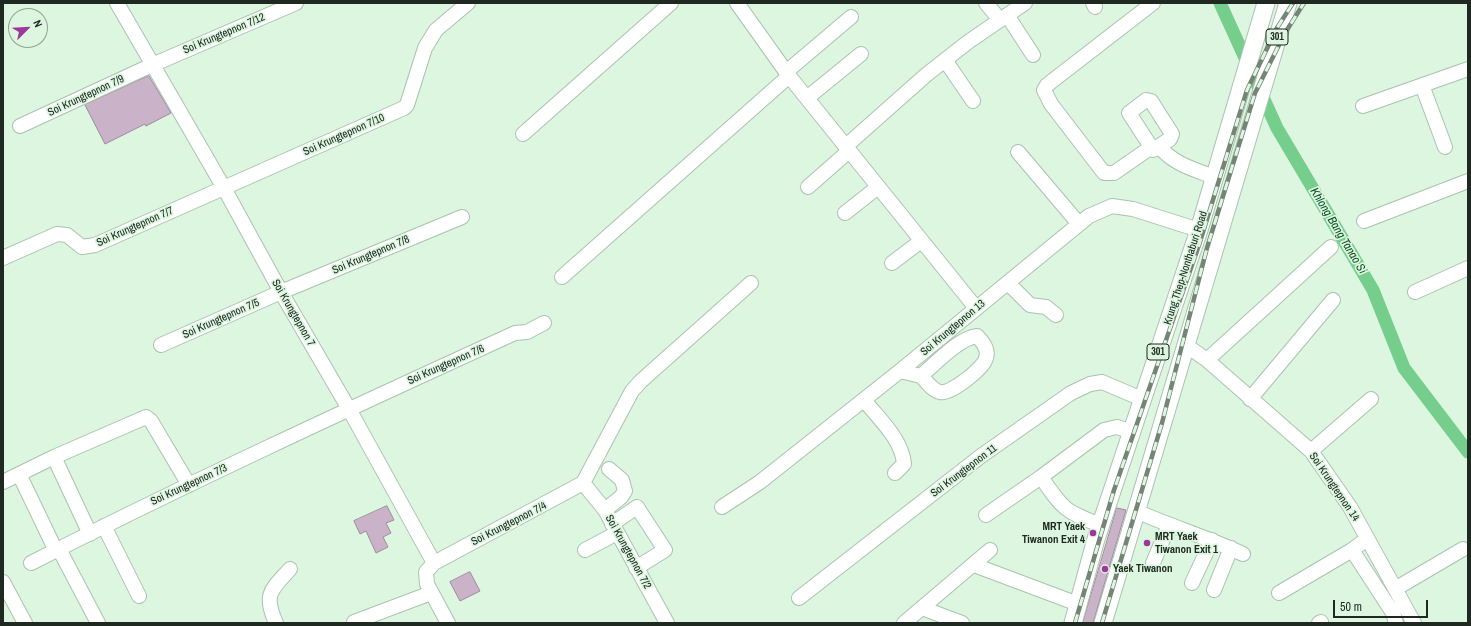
<!DOCTYPE html>
<html>
<head>
<meta charset="utf-8">
<style>
	body { margin:0 }
	#map { position:relative; width:1471px; height:626px; overflow:hidden; background:#dcf6e0; font-family:"Archivo Narrow",sans-serif }
	canvas { display:block }
	.frame { position:absolute; inset:0; border:4px solid #202921; pointer-events:none }
	.north { position:absolute; left:8px; top:8px; width:40px; height:40px; box-sizing:border-box; background:#dcf6e0; border:1px solid #91a494; border-radius:50%; rotate:66deg; font-size:11px; font-weight:700; line-height:16px; text-align:center; color:#202921 }
	.north::after { content:''; display:block; margin:auto; width:14px; height:18px; background:#9d379c; clip-path:polygon(50% 0,100% 100%,50% 72%,0 100%) }
	.scale { position:absolute; left:1333px; top:600px; width:95px; height:18px; box-sizing:border-box; border:2px solid #202921; border-top:0; padding-left:5px; font-size:12px; line-height:14px; white-space:nowrap; color:#202921; -webkit-text-stroke:3px #dcf6e0; paint-order:stroke }
</style>
</head>
<body>
<div id="map">
<canvas width="1471" height="626"></canvas>
<div class="frame"></div>
<div class="north">N</div>
<div class="scale">50 m</div>
</div>
<script>
const g = document.querySelector('canvas').getContext('2d');
g.lineJoin = 'round';
function trace(path, color, width, dash) { g.strokeStyle = color; g.lineWidth = width; g.lineCap = dash ? 'butt' : 'round'; g.setLineDash(dash || []); g.stroke(path); }
function fillPath(path, color) { g.fillStyle = color; g.fill(path, 'evenodd'); }
function drawText(font, color, halo, rows, align = 'center') {
  g.font = font + ' "Archivo Narrow",sans-serif'; g.lineWidth = 3.5; g.setLineDash([]); g.textBaseline = 'middle'; g.strokeStyle = halo; g.fillStyle = color; for (const [text, x, y, turn = 0] of rows) {
    g.save(); g.translate(x, y); g.rotate((+turn || 0) * Math.PI / 180); g.textAlign = isNaN(turn) ? turn : align; if (halo) g.strokeText(text, 0, 0); g.fillText(text, 0, 0); g.restore();
  }
}
const canal = new Path2D(`
	M1220,3L1277,128L1373,290L1404,368L1468,452`);
const building = new Path2D(`
	M149,76L171,113L146,126L145,124L105,144L85,105Z
	M387,506L394,520L386,523L391,533L383,537L388,547L376,553L366,531L360,534L354,521Z
	M1117,508L1126,510L1093,623H1083Z
	M470,572L480,591L460,601L450,582Z`);
const minor = new Path2D(`
	M117,3L224,188L281,292L349,409L434,563L426,572L427,584L448,623
	M737,3L789,76L976,308
	M986,3L1000,20
	M1093,3L1095,7
	M1007,15L1033,55
	M945,60L973,101
	M786,72L851,17
	M1422,85L1445,147
	M807,98L861,54
	M1146,100L1151,101L1172,134L1170,139L1153,150L1129,113Z
	M1363,106L1468,69
	M20,126L152,65L296,3
	M523,134L671,3
	M846,146L926,75L968,42L1025,3
	M1159,146C1173,164 1193,169 1214,177
	M1150,148L1114,173H1104L1051,104L1044,90L1047,85L1153,3
	M1018,152L1079,224
	M808,187L849,151
	M845,213L878,187
	M1364,221L1468,181
	M3,258L57,234L67,235L82,247L95,245L404,108L407,105L425,48L436,30L468,3
	M892,263L921,241
	M562,277L789,76
	M1008,283L1030,305L1046,307L1056,315
	M1415,292L1468,268
	M161,345L281,292L462,217
	M1187,346L1207,360L1311,451L1350,507L1414,623
	M1207,360L1331,247
	M900,371L921,376C935,364 959,338 977,336C983,342 989,350 986,358C984,368 950,395 940,392C933,391 926,381 921,376
	M1250,399L1333,300
	M864,400C879,419 902,439 904,464L895,473
	M1311,451L1371,399
	M54,457L90,534
	M19,474L56,551
	M1041,477C1063,509 1065,512 1101,525
	M3,482L54,457L146,417L151,421L189,485
	M583,483L605,510L667,623
	M722,507L760,482L900,371L1089,216L1112,206L1133,209L1199,230
	M605,510L621,497L625,491L622,480L609,469
	M1138,512C1173,527 1209,538 1243,554
	M986,515L1041,477L1104,430L1117,427L1132,432
	M612,524L637,507L665,550L636,568
	M104,526L139,596
	M1367,539L1352,550L1393,613L1396,623
	M59,549L98,623
	M585,550L617,533
	M31,563C190,482 353,407 515,333L527,332L544,323
	M434,563L583,483L632,391L641,381L751,283
	M1153,563L1169,525
	M974,565L1078,604
	M3,582L25,623
	M1192,583L1212,540
	M1395,589L1463,549
	M1214,590L1231,548
	M1279,593L1352,550
	M799,598L981,456L1071,393L1090,384L1102,382L1142,399
	M922,608L962,623
	M354,622L431,593
	M276,623C263,594 271,590 290,569
	M904,623L990,550
	M1319,623L1321,622`);
const major = new Path2D(`
	M1073,623L1096,539L1199,230L1266,3
	M1103,623L1288,3`);
const rail = new Path2D(`
	M1075,623L1114,490L1199,245L1247,90L1277,28L1293,3
	M1102,623L1162,423L1207,248L1255,93L1285,33L1304,3`);
const markers = [
	[1093,533,4,"#9d379c"],
	[1147,543,4,"#9d379c"],
	[1105,569,4,"#9d379c"]
];
const shields = [
	[1277,37,22],
	[1158,352,22]
];
const shieldNames = [
	["301",1277,37],
	["301",1158,352]
];
const streetNames = [
	["Soi Krungtepnon 7/12",224,34,-23],
	["Soi Krungtepnon 7/9",86,96,-25],
	["Soi Krungtepnon 7/10",344,135,-24],
	["Soi Krungtepnon 7/7",135,227,-24],
	["Soi Krungtepnon 7/8",371,255,-23],
	["Krung Thep-Nonthaburi Road",1186,268,-72],
	["Soi Krungtepnon 7",293,313,60],
	["Soi Krungtepnon 7/5",221,319,-24],
	["Soi Krungtepnon 13",953,328,-40],
	["Soi Krungtepnon 7/6",446,365,-24],
	["Soi Krungtepnon 11",964,471,-37],
	["Soi Krungtepnon 7/3",189,485,-25],
	["Soi Krungtepnon 14",1334,487,56],
	["Soi Krungtepnon 7/4",509,524,-27],
	["Soi Krungtepnon 7/2",628,552,61]
];
const poiNames = [
	["MRT Yaek",1085,527,"right"],
	["Tiwanon Exit 4",1085,540,"right"],
	["MRT Yaek",1155,537],
	["Tiwanon Exit 1",1155,550],
	["Yaek Tiwanon",1113,569]
];
const waterNames = [
	["Khlong Bang Tanao Si",1338,231,59]
];
trace(canal, '#75ce8b', 13);
fillPath(building, '#cab3c9');
trace(building, '#9f899e', 1);
trace(minor, '#aac3ae', 16);
trace(major, '#aac3ae', 19);
trace(minor, '#fff', 14);
trace(major, '#fff', 17);
trace(rail, '#748576', 4.5);
trace(rail, '#dcf6e0', 3, [9]);
for (const [x, y, r, color] of markers) { const dot = new Path2D(); dot.arc(x, y, r, 0, 2 * Math.PI); g.fillStyle = color; g.fill(dot); trace(dot, '#dcf6e0', 1.5); }
for (const [x, y, w] of shields) { const box = new Path2D(); box.roundRect(x - w / 2, y - 8, w, 16, 3); g.fillStyle = '#dcf6e0'; g.fill(box); trace(box, '#202921', 1); }
drawText('bold 10px', '#202921', null, shieldNames);
drawText('11px', '#202921', '#dcf6e0', streetNames);
drawText('bold 11px', '#202921', '#dcf6e0', poiNames, 'left');
drawText('italic 12px', '#0f5127', '#dcf6e0', waterNames);
</script>
</body>
</html>
